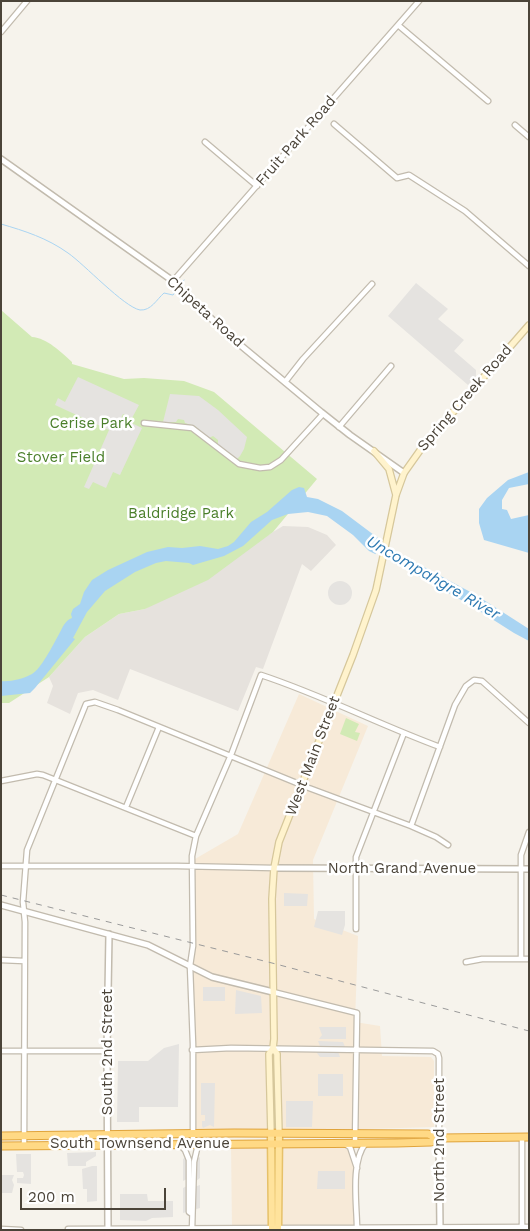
<!DOCTYPE html>
<html>
<head>
<meta charset="utf-8">
<style>
	body { margin:0 }
	#map { position:relative; width:530px; height:1231px; overflow:hidden; background:#f6f3ec; font-family:"Work Sans",sans-serif }
	canvas { display:block }
	.frame { position:absolute; inset:0; border:2px solid #4b4439; pointer-events:none }
	.scale { position:absolute; left:20px; top:1188px; width:146px; height:22px; box-sizing:border-box; border:2px solid #4b4439; border-top:0; padding-left:6px; font-size:15px; line-height:18px; white-space:nowrap; color:#4b4439; -webkit-text-stroke:4px #fff; paint-order:stroke }
</style>
</head>
<body>
<div id="map">
<canvas width="530" height="1231"></canvas>
<div class="frame"></div>
<div class="scale">200 m</div>
</div>
<script>
const g = document.querySelector('canvas').getContext('2d');
g.lineJoin = 'round';
function fillPath(path, color) { g.fillStyle = color; g.fill(path, 'evenodd'); }
function trace(path, color, width, dash) { g.strokeStyle = color; g.lineWidth = width; g.lineCap = dash ? 'butt' : 'round'; g.setLineDash(dash || []); g.stroke(path); }
function drawText(font, color, halo, rows, align = 'center') {
  g.font = font + ' "Work Sans",sans-serif'; g.lineWidth = 5; g.setLineDash([]); g.textBaseline = 'middle'; g.strokeStyle = halo; g.fillStyle = color; for (const [text, x, y, turn = 0] of rows) {
    g.save(); g.translate(x, y); g.rotate((+turn || 0) * Math.PI / 180); g.textAlign = isNaN(turn) ? turn : align; if (halo) g.strokeText(text, 0, 0); g.fillText(text, 0, 0); g.restore();
  }
}
const commercial = new Path2D(`
	M299,694L368,726L313,860L314,919L358,936L355,1022L380,1026L382,1056L431,1057L434,1061V1127L193,1134L190,966L195,859L238,834Z
	M355,1143V1230H232L231,1144Z`);
const industrial = new Path2D(`
	M283,526L308,527L327,535L336,545L311,571L302,564L263,669L256,667L238,711L130,669L118,700L93,690L78,693L70,714L47,703L53,686L49,677L85,637L119,614L145,609Z`);
const green = new Path2D(`
	M1,310L32,337C47,338 61,352 72,362V364L124,379L144,378L184,381L214,392L317,479L273,532L208,580L145,609L119,614L85,637L49,677L9,703H1Z
	M346,718L359,724L355,732L360,733L357,741L340,734Z`);
const parking = new Path2D(`
	M416,283L448,309L438,319L464,340L454,351L476,370V376L468,385L388,316Z
	M78,377L139,405L132,418L123,414L121,418L142,428L120,475L113,472L106,488L93,482L89,489L84,487L109,430L55,405L58,398L65,402Z
	M170,394L199,396L218,410L247,437L244,449L240,456L237,459L218,445V440L213,436L209,438L195,426L185,423L184,420L178,419L176,422H163Z
	M328 593a12 12 0 1 1 24 0a12 12 0 1 1-24 0Z
	M284,893L308,894L307,906H284Z
	M318,911H345V925L342,935L314,927Z
	M203,987H225V1001H203Z
	M236,990L261,996L262,1013L235,1014Z
	M319,1027H346V1039H319L322,1035Z
	M318,1041L343,1042L346,1049H337L340,1057H320L317,1053L318,1049H321Z
	M179,1044L178,1107H139V1122H117L118,1061H148L164,1048Z
	M318,1074H343V1096H318Z
	M201,1083H215L214,1127L210,1125L203,1128L202,1126V1121H205V1115H201Z
	M286,1101H313L312,1127H286Z
	M96,1152V1156L86,1162V1166H68L67,1153Z
	M16,1154H31V1184L17,1183V1178H23L24,1175L23,1172H17Z
	M186,1157L197,1159L200,1157V1178L196,1181L187,1179L183,1181V1159Z
	M92,1166H97V1201L87,1202V1189H83L82,1169Z
	M318,1171H345V1189H317Z
	M1,1175H14L12,1180L14,1185L12,1193H1Z
	M200,1185V1208L183,1213V1188L187,1186L194,1187Z
	M120,1194H147L148,1201H173V1217L152,1218L146,1221L120,1220Z`);
const water = new Path2D(`
	M529,472V484L509,488L502,500V509L507,510L511,519L529,515V553L484,540L479,523V509L487,498L508,480Z
	M299,487L304,488L307,497L318,499L342,511L398,553L476,595L529,629V641L514,633L470,605L400,566L369,551L353,535L327,516L308,512L288,514L272,520L243,546L224,556L193,565L189,563L166,561L156,563L135,572L105,591L87,612L73,638L75,639L35,688L30,693L1,696V681C10,682 23,679 32,674C41,669 53,645 58,636C62,629 64,621 72,618L71,614L73,609L80,604L84,592L92,580L108,570L147,552L168,547L182,548L200,546L218,549L228,546L234,542L251,522L267,512L292,490Z`);
const pier = new Path2D(`
	M379,536L395,547L391,564L375,557Z`);
const stream = new Path2D(`
	M1,224C25,231 47,238 68,253C84,264 124,307 140,310C151,311 157,299 164,293L173,295L177,290
	M180,286L184,280`);
const minor = new Path2D(`
	M398,25L488,101
	M1,32L27,1
	M334,124L397,178L409,175L465,211L529,266
	M515,125L529,137
	M205,142L257,186
	M173,281L419,1
	M285,382L303,359L372,284
	M144,423L192,428L239,464L260,468L270,467L281,460L323,414
	M339,427L391,366
	M1,781L37,774L43,775L196,836
	M126,807L159,727
	M411,826L455,705L466,686L474,680L482,681L529,723
	M1,866H177L274,868
	M356,929V857L404,733
	M521,959V855L529,832
	M1,960L24,961
	M466,962L482,959H529
	M273,992L357,1013L355,1143
	M192,1050L231,1048L433,1051L438,1054L439,1058V1138
	M1,1051H107
	M193,1144V1044L190,966L193,946L192,856L196,836L231,755L261,675C322,695 380,725 440,747
	M345,1144L350,1147L357,1168
	M24,1145L25,922L23,902L27,850L86,704L95,702L118,710L309,788L411,826L436,837L448,845
	M180,1145L185,1150L189,1160V1212L192,1214
	M357,1228C357,1206 350,1161 366,1143
	M522,1228V1137
	M1,1229L21,1230
	M68,1229L529,1227
	M192,1230L194,1162L197,1149L200,1144`);
const tertiary = new Path2D(`
	M1,159L173,281L227,334L321,412L350,435L404,473
	M274,868L529,869
	M1,905L148,945L212,977L273,992
	M439,1138L440,1230
	M108,1230L107,1051L109,934`);
const secondary = new Path2D(`
	M374,451L389,469L396,495
	M273,1048L277,1054V1059L279,1134
	M271,1134L269,1054L273,1048L274,1039L272,899L274,868L279,842L353,655L376,590L396,495L404,473L421,449L529,325`);
const primary = new Path2D(`
	M271,1134L272,1230
	M278,1230L279,1134`);
const trunk = new Path2D(`
	M1,1136L234,1133L428,1134L439,1138L529,1137
	M1,1146L397,1143L431,1142L439,1138`);
const rail = new Path2D(`
	M1,895L272,963L529,1031`);
const streetNames = [
	["Fruit Park Road",296,141,-49],
	["Chipeta Road",205,312,42],
	["Spring Creek Road",465,398,-49],
	["West Main Street",313,756,-69],
	["North Grand Avenue",402,869],
	["South 2nd Street",108,1052,-90],
	["North 2nd Street",440,1140,-90],
	["South Townsend Avenue",140,1144]
];
const parkNames = [
	["Cerise Park",91,424],
	["Stover Field",61,458],
	["Baldridge Park",181,514]
];
const waterNames = [
	["Uncompahgre River",433,578,30]
];
fillPath(commercial, '#f7ead8');
fillPath(industrial, '#e6e2dd');
fillPath(green, '#d2eab5');
fillPath(parking, '#e5e3e0');
fillPath(water, '#a9d4f2');
fillPath(pier, '#f6f3ec');
trace(stream, '#a9d4f2', 1);
trace(minor, '#c2bbae', 7);
trace(tertiary, '#c2bbae', 8);
trace(secondary, '#d6c79b', 8);
trace(primary, '#e6c16a', 9);
trace(trunk, '#e0a43c', 9);
trace(minor, '#fff', 4.5);
trace(tertiary, '#fff', 5);
trace(secondary, '#fff3cd', 5.5);
trace(primary, '#ffe39c', 6);
trace(trunk, '#ffd985', 7);
trace(rail, '#9a9a9a', 1, [6, 6]);
drawText('15px', '#4b4439', '#fff', streetNames);
drawText('15px', '#4a7f2a', '#fff', parkNames);
drawText('italic 16px', '#2e7ab2', '#fff', waterNames);
</script>
</body>
</html>
